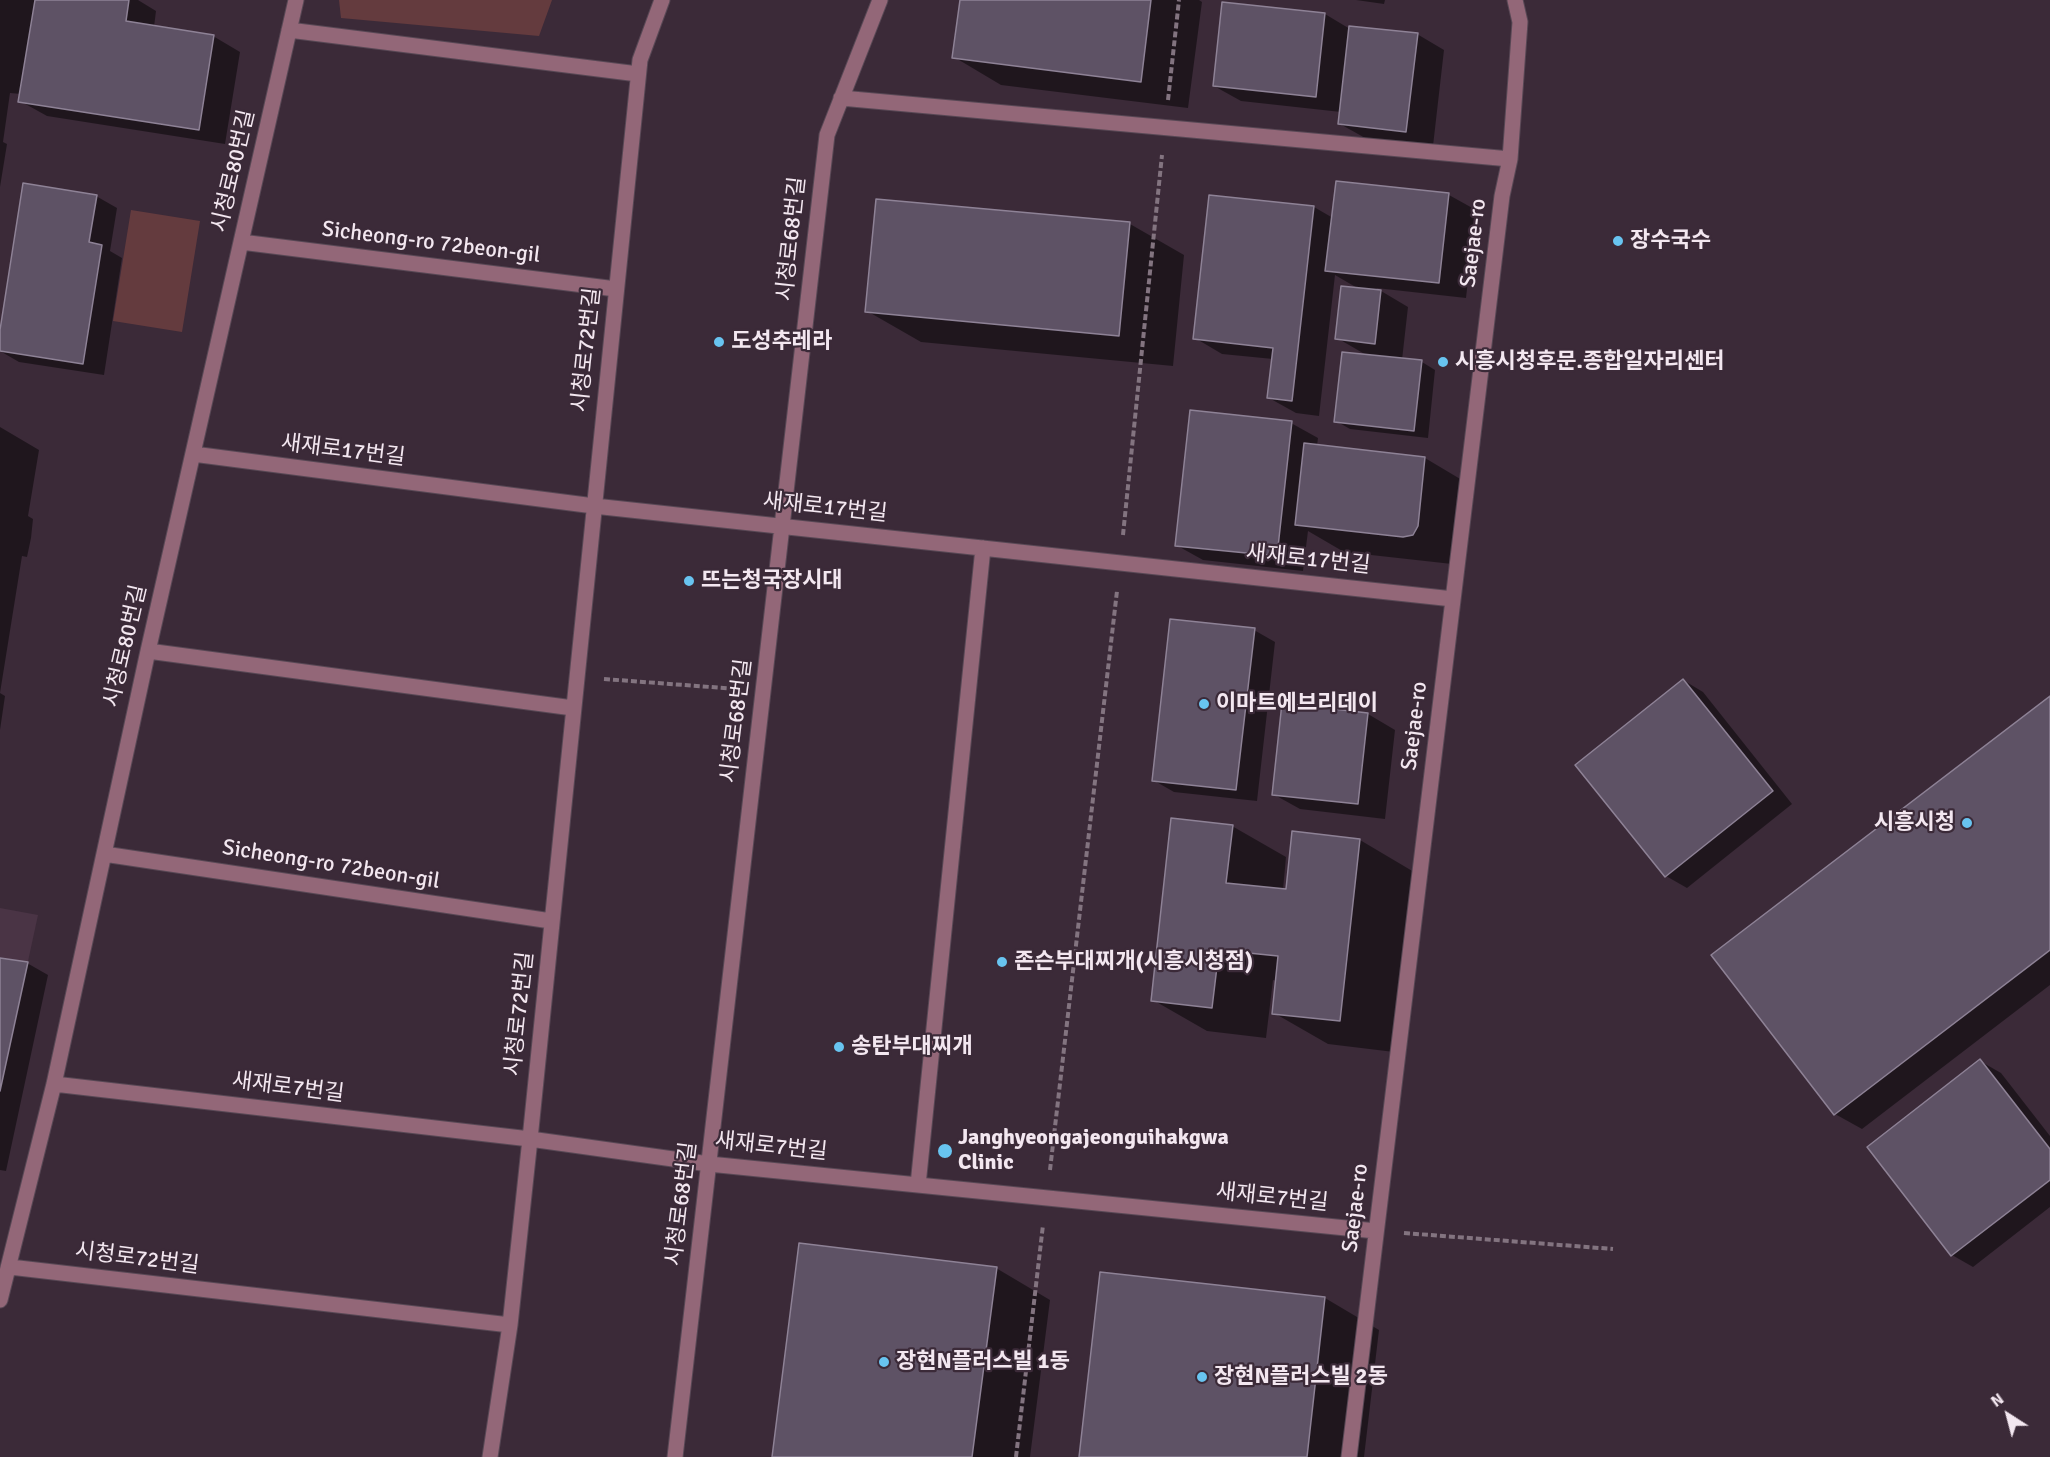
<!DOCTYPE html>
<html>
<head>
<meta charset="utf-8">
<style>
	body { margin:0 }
	#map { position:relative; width:2050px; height:1457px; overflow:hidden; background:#3b2a38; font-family:Signika,sans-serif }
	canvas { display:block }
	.north { position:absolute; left:1978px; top:1385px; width:60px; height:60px; -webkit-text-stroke:4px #3b2a38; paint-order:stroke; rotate:324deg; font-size:16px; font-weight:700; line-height:24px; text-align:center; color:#f3e7f0 }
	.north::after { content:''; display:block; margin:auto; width:21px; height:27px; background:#f3e7f0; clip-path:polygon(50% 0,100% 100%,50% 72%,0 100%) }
</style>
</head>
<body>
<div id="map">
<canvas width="2050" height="1457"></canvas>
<div class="north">N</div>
</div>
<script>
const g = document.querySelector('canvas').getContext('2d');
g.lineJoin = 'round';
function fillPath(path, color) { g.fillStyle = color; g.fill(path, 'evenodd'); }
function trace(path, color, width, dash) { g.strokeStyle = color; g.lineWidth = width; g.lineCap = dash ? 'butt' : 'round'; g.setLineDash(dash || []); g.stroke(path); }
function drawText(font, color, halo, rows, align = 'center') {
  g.font = font + ' Signika,"Noto Sans KR",sans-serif'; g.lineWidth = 4.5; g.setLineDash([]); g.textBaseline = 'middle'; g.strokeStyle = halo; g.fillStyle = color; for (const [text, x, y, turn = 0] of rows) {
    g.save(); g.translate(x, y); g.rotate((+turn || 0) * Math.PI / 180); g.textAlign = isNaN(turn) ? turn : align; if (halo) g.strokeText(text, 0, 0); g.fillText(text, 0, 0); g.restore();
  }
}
const built = new Path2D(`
	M0,908L38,915L0,1091Z`);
const green = new Path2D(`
	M339,0H552L539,36L341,18Z
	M131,210L200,221L182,332L113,321Z`);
const shadow = new Path2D(`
	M0,0H138L156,11L154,27L213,36L240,52L225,144L47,116L20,101L21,94L10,93L3,142L7,144L0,187Z
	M961,0H1199L1202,2L1188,108L1001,85L954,57Z
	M1356,0H1385L1384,4Z
	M1325,14L1350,29L1417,34L1444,50L1433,146L1367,139L1340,124L1341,112L1241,101L1214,86Z
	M1449,195L1476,210L1466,298L1376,288L1408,307L1402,360L1422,362L1435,370L1428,438L1350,429L1336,421L1368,356L1337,338L1359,289L1335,275L1319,416L1296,413L1269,398L1273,359L1222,354L1195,338L1314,207L1333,218Z
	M96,196L117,208L110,251L122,258L104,375L19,362L0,351V339Z
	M1130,224L1184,255L1173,366L921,342L867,311Z
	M1291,423L1318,438L1317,446L1425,458L1472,486L1452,564L1344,552L1308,531L1303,571L1203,560L1176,545Z
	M0,427L39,450L28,516L33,519L31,538L27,557L22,556L0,693L5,696L0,730Z
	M1254,630L1275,642L1257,801L1174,792L1153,780Z
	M1683,680L1703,692L1792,804L1687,888L1666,876L1577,765Z
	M2050,698V985L1862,1129L1835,1114Z
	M1284,704L1368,714L1395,730L1385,819L1300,809L1273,794Z
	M1232,826L1286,857L1283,890H1288L1360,840L1414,872L1394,1052L1328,1044L1274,1013L1277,981L1273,980L1266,1038L1207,1031L1153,1000Z
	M0,959L27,963L48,975L6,1171L0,1170Z
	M1980,1061L2001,1073L2050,1136V1207L1973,1267L1952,1255L1869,1147Z
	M996,1268L1050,1300L1030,1457H773Z
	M1102,1273L1325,1298L1379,1330L1364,1457H1080Z`);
const building = new Path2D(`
	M35,0H129L126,21L214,35L199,130L18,102Z
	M960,0H1151L1141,82L952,58Z
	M1222,2L1325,13L1316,97L1213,86Z
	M1349,26L1418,33L1406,132L1338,124Z
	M1336,181L1449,193L1439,283L1325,271Z
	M23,183L97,195L89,242L102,245L83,364L0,351V330Z
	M1209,195L1314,206L1292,401L1267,398L1273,348L1193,339Z
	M876,199L1130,222L1119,336L865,312Z
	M1341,286L1381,290L1375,344L1335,339Z
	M1342,352L1422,360L1414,431L1334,422Z
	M1190,410L1292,421L1277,556L1175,546Z
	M1304,443L1425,457L1418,526L1413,535L1403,537L1295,525Z
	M1170,619L1255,628L1236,790L1152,781Z
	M1683,679L1773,791L1665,877L1575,765Z
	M2050,696V950L1834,1115L1711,955Z
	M1282,703L1368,713L1358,804L1272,795Z
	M1171,818L1233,825L1226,883L1286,889L1292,831L1360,839L1340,1021L1272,1014L1278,956L1219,950L1212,1008L1151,1001Z
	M0,958L28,962L0,1091Z
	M1980,1059L2050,1149V1180L1951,1256L1867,1147Z
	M799,1243L997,1267L972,1457H772Z
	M1100,1272L1325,1297L1307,1457H1079Z`);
const path = new Path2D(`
	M1168,100L1179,0
	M1123,535L1162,155
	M604,679L737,689
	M1050,1170L1117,591
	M1404,1233L1613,1249
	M1016,1457L1043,1225`);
const minor = new Path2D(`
	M289,30L638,74
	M841,98L1510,159
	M241,242L616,289
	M193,454L594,506L1453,599
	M148,651L573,708
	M104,854L551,921
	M54,1084L530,1139L709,1164L1376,1231
	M918,1185L983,548
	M10,1267L510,1325
	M0,1300L54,1084L148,651L296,0
	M490,1457L510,1325L530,1139L640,60L662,0
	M675,1457L827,135L880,0
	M1349,1457L1502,196L1510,159L1520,22L1515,0`);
const markers = [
	[1618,241,6,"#68c4f0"],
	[719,342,6,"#68c4f0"],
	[1443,362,6,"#68c4f0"],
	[689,581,6,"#68c4f0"],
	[1204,704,6,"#68c4f0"],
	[1967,823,6,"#68c4f0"],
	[1002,962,6,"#68c4f0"],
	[839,1047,6,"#68c4f0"],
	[945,1151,8,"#68c4f0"],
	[884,1362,6,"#68c4f0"],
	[1202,1377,6,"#68c4f0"]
];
const streetNames = [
	["시청로80번길",234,171,-77],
	["시청로68번길",792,239,-84],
	["Sicheong-ro 72beon-gil",431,243,7],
	["Saejae-ro",1474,243,-83],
	["시청로72번길",587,350,-84],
	["새재로17번길",343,451,7],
	["새재로17번길",825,508,6],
	["새재로17번길",1308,560,6],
	["시청로80번길",126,646,-77],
	["시청로68번길",737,721,-83],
	["Saejae-ro",1415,726,-83],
	["Sicheong-ro 72beon-gil",331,865,9],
	["시청로72번길",520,1014,-84],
	["새재로7번길",288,1088,7],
	["새재로7번길",771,1147,6],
	["새재로7번길",1272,1198,6],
	["시청로68번길",682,1204,-83],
	["Saejae-ro",1356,1208,-83],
	["시청로72번길",137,1259,7]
];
const poiNames = [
	["장수국수",1630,241],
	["도성추레라",731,342],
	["시흥시청후문.종합일자리센터",1455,362],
	["뜨는청국장시대",701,581],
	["이마트에브리데이",1216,704],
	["시흥시청",1955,823,"right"],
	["존슨부대찌개(시흥시청점)",1014,962],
	["송탄부대찌개",851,1047],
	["Janghyeongajeonguihakgwa",958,1138],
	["Clinic",958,1163],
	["장현N플러스빌 1동",896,1362],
	["장현N플러스빌 2동",1214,1377]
];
fillPath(built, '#4a3445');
fillPath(green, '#643b3e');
fillPath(shadow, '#0007');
fillPath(building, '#5e5265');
trace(building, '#8e8296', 1.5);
trace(minor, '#584855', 17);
trace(path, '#837480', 4, [6, 3]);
trace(minor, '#936778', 15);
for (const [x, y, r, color] of markers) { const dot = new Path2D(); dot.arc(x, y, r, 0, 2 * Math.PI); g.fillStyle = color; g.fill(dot); trace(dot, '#3b2a38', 2); }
drawText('22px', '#f3e7f0', '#3b2a38', streetNames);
drawText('bold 22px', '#f3e7f0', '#3b2a38', poiNames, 'left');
</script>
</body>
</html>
